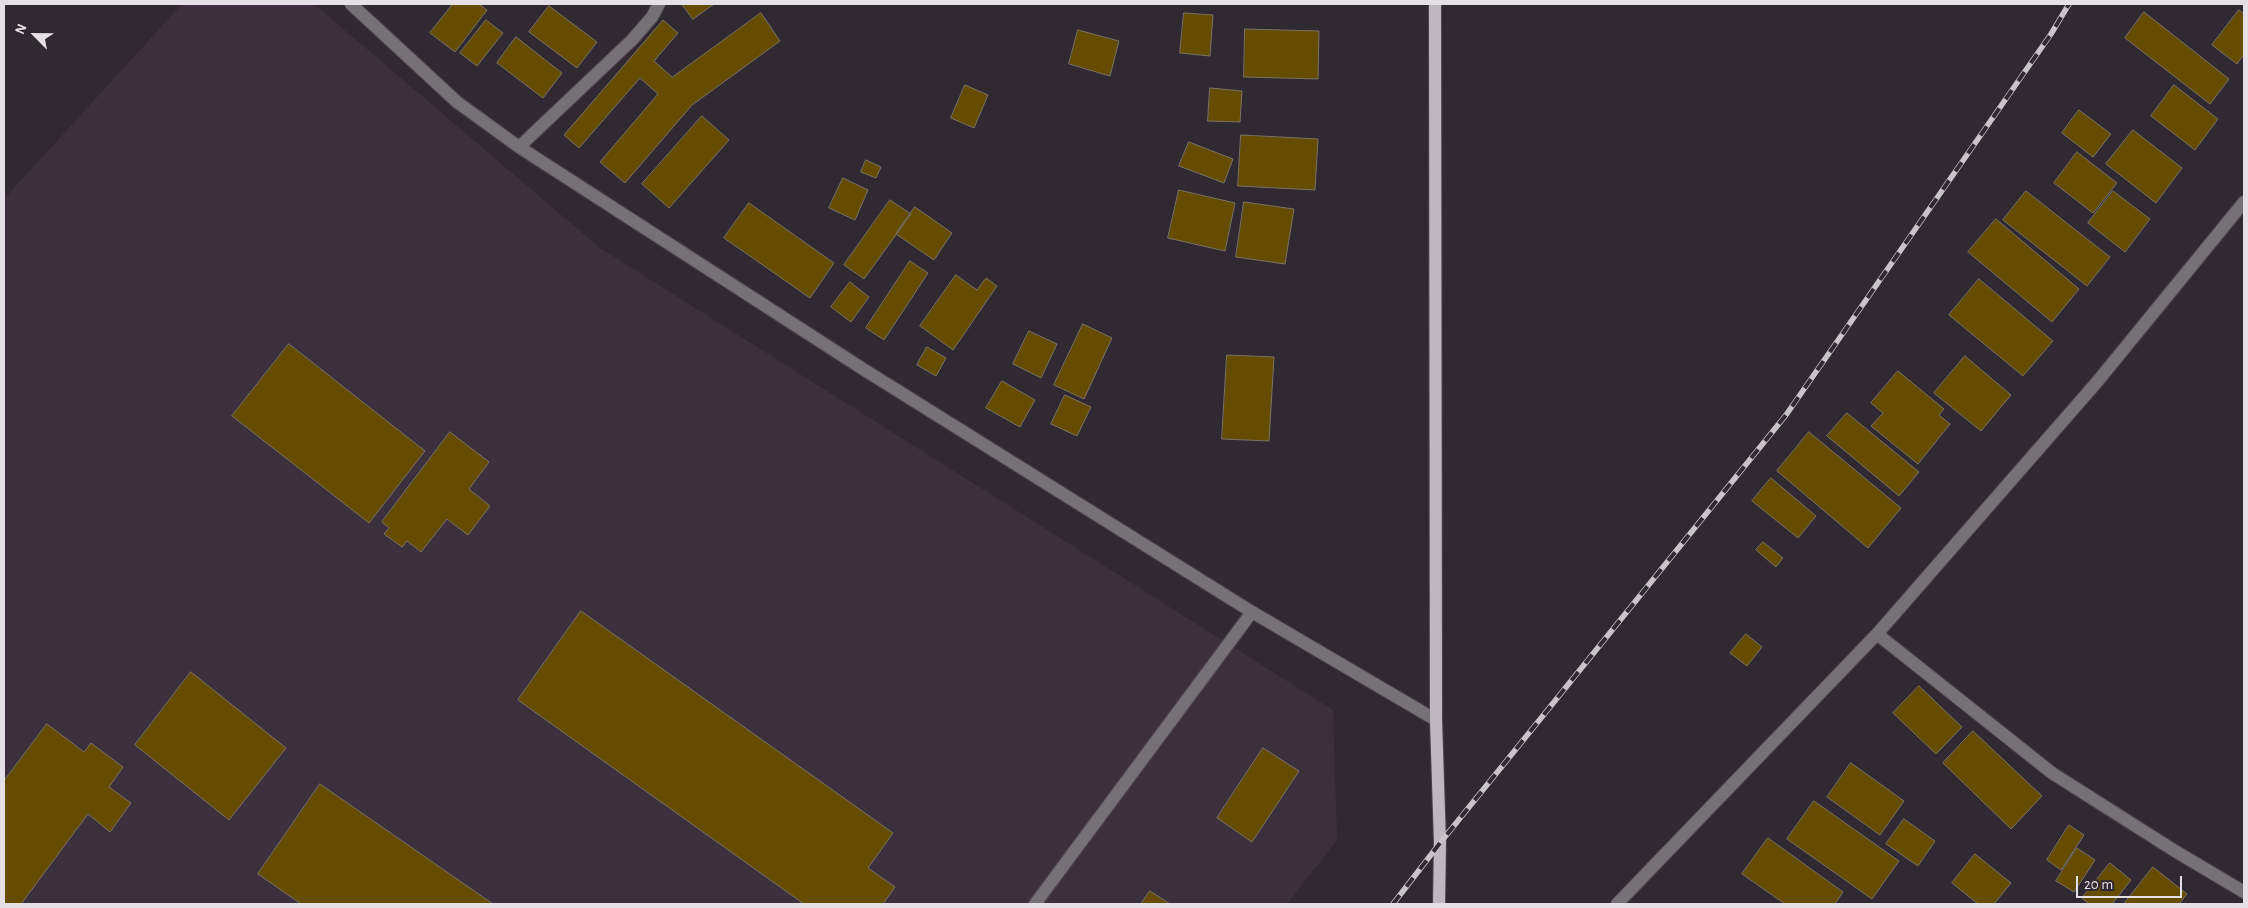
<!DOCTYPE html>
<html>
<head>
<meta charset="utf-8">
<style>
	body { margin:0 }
	#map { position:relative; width:2248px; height:908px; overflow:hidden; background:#312931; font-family:"Alegreya Sans",sans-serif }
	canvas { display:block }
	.frame { position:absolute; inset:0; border:5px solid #e5e0e5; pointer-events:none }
	.north { position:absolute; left:10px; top:10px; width:50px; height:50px; -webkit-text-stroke:4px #312931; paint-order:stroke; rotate:293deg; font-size:14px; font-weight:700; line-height:20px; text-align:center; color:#e5e0e5 }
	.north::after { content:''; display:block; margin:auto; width:18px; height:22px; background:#e5e0e5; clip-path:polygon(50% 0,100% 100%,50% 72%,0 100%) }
	.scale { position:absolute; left:2076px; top:876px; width:106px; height:22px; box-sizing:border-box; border:2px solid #e5e0e5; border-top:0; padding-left:6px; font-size:15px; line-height:18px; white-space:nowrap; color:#e5e0e5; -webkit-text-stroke:4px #312931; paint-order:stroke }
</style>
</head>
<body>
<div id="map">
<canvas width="2248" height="908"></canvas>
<div class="frame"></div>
<div class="north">N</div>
<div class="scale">20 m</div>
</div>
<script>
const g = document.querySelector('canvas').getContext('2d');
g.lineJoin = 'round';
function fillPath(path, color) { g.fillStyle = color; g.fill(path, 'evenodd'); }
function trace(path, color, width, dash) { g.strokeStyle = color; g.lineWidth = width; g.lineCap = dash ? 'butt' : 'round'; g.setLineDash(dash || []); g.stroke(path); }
const built = new Path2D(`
	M182,4H314L600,248L1333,710L1337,840L1287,904H4V199Z`);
const building = new Path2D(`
	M453,4H479L487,10L455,52L430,33Z
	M682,4H714L693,19Z
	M549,6L597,42L577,68L529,32Z
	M2239,10L2244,14V54L2237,64L2212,45Z
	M2144,12L2229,79L2210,104L2125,38Z
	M761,13L780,41L692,105L625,183L600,162L658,94L640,78L579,148L564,135L663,20L678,33L654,61L672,77Z
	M1184,13L1213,15L1210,56L1180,53Z
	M486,20L503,33L477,66L460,53Z
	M1245,29L1319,31L1318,79L1244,77Z
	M1078,30L1119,41L1110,76L1069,64Z
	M516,37L562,73L543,98L497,63Z
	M965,85L988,95L974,128L951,118Z
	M2174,85L2218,119L2195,150L2151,116Z
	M1210,88L1242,91L1240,122L1208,121Z
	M2079,110L2111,134L2093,157L2062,133Z
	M702,116L729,140L669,208L642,184Z
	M2133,130L2182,168L2156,203L2106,164Z
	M1241,135L1318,139L1315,190L1238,186Z
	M1189,142L1233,159L1224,183L1179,166Z
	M2077,152L2117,183L2093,213L2054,183Z
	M866,160L881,167L876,178L861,172Z
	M843,178L868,190L855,220L829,208Z
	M1179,190L1235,203L1225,251L1168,238Z
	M2026,191L2110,257L2087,286L2003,220Z
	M2113,191L2150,219L2125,252L2088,223Z
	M890,200L911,214L864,279L844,265Z
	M1244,202L1294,209L1285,264L1236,257Z
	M749,203L834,263L810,298L724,238Z
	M915,207L952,233L934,260L896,234Z
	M1996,219L2079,289L2052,322L1968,252Z
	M910,261L928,273L884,340L866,328Z
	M956,275L977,290L986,278L997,286L953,350L920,326Z
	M1979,279L2053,341L2023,376L1949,315Z
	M850,282L869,297L851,322L831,307Z
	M1083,324L1112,338L1084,399L1054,385Z
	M1029,331L1057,344L1041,378L1013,364Z
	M289,344L425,451L369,523L232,416Z
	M927,347L946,358L936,376L917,365Z
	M1227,355L1274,357L1269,441L1222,439Z
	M1965,356L2011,395L1981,431L1934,393Z
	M1898,371L1944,409L1939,415L1950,424L1918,464L1871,426L1883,413L1871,403Z
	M1002,381L1035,400L1020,427L986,408Z
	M1065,395L1091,407L1077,436L1051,424Z
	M1847,413L1919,472L1899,496L1827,436Z
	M450,432L489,462L469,489L490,506L468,535L447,519L421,552L407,541L402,547L384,534L389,528L382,522Z
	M1809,432L1901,508L1868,548L1777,471Z
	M1771,478L1816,516L1798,538L1752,501Z
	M1763,542L1783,558L1776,567L1756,550Z
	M581,611L893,833L868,868L895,887L883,904H804L518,700Z
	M1746,634L1762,647L1747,666L1730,653Z
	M191,672L286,748L229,820L135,745Z
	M1919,686L1962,727L1936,754L1893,713Z
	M47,724L84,752L91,743L123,767L109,787L131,803L110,832L88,814L21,904H4V781Z
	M1973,731L2042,796L2011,829L1943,763Z
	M1263,748L1299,771L1252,842L1217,818Z
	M1851,763L1904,801L1880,835L1827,797Z
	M320,784L493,904H301L258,874Z
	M1814,801L1899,861L1872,899L1787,839Z
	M1904,819L1935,841L1918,866L1886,844Z
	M2069,825L2084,835L2061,870L2047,860Z
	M1768,838L1843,892L1835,904H1785L1742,874Z
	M2077,848L2095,860L2074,892L2056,881Z
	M1975,854L2011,883L1994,904H1978L1952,883Z
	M2110,863L2131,880L2112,904H2089L2082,898Z
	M2153,867L2187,894L2179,904H2124Z
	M1150,891L1170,904H1141Z`);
const minor = new Path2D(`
	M351,4L457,102L519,147L863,369L1252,612L1436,720
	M519,147L632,40L652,17L659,4
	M1877,634L2052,773L2175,851L2244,892
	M1035,904L1252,612
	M1617,904L1877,634L2097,382L2244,202`);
const major = new Path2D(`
	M1435,4L1436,720L1440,843L1439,904`);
const rail = new Path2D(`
	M1393,904L1440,843L1786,415L2051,34L2069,4`);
fillPath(built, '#3c303d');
fillPath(building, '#654c00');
trace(building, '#797368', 1);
trace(minor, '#4e464e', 14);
trace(major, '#4e464e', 14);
trace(minor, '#767176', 12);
trace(major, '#bfb7c0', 12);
trace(rail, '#c9c4c9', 5.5);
trace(rail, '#312931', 4, [11]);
</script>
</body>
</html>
